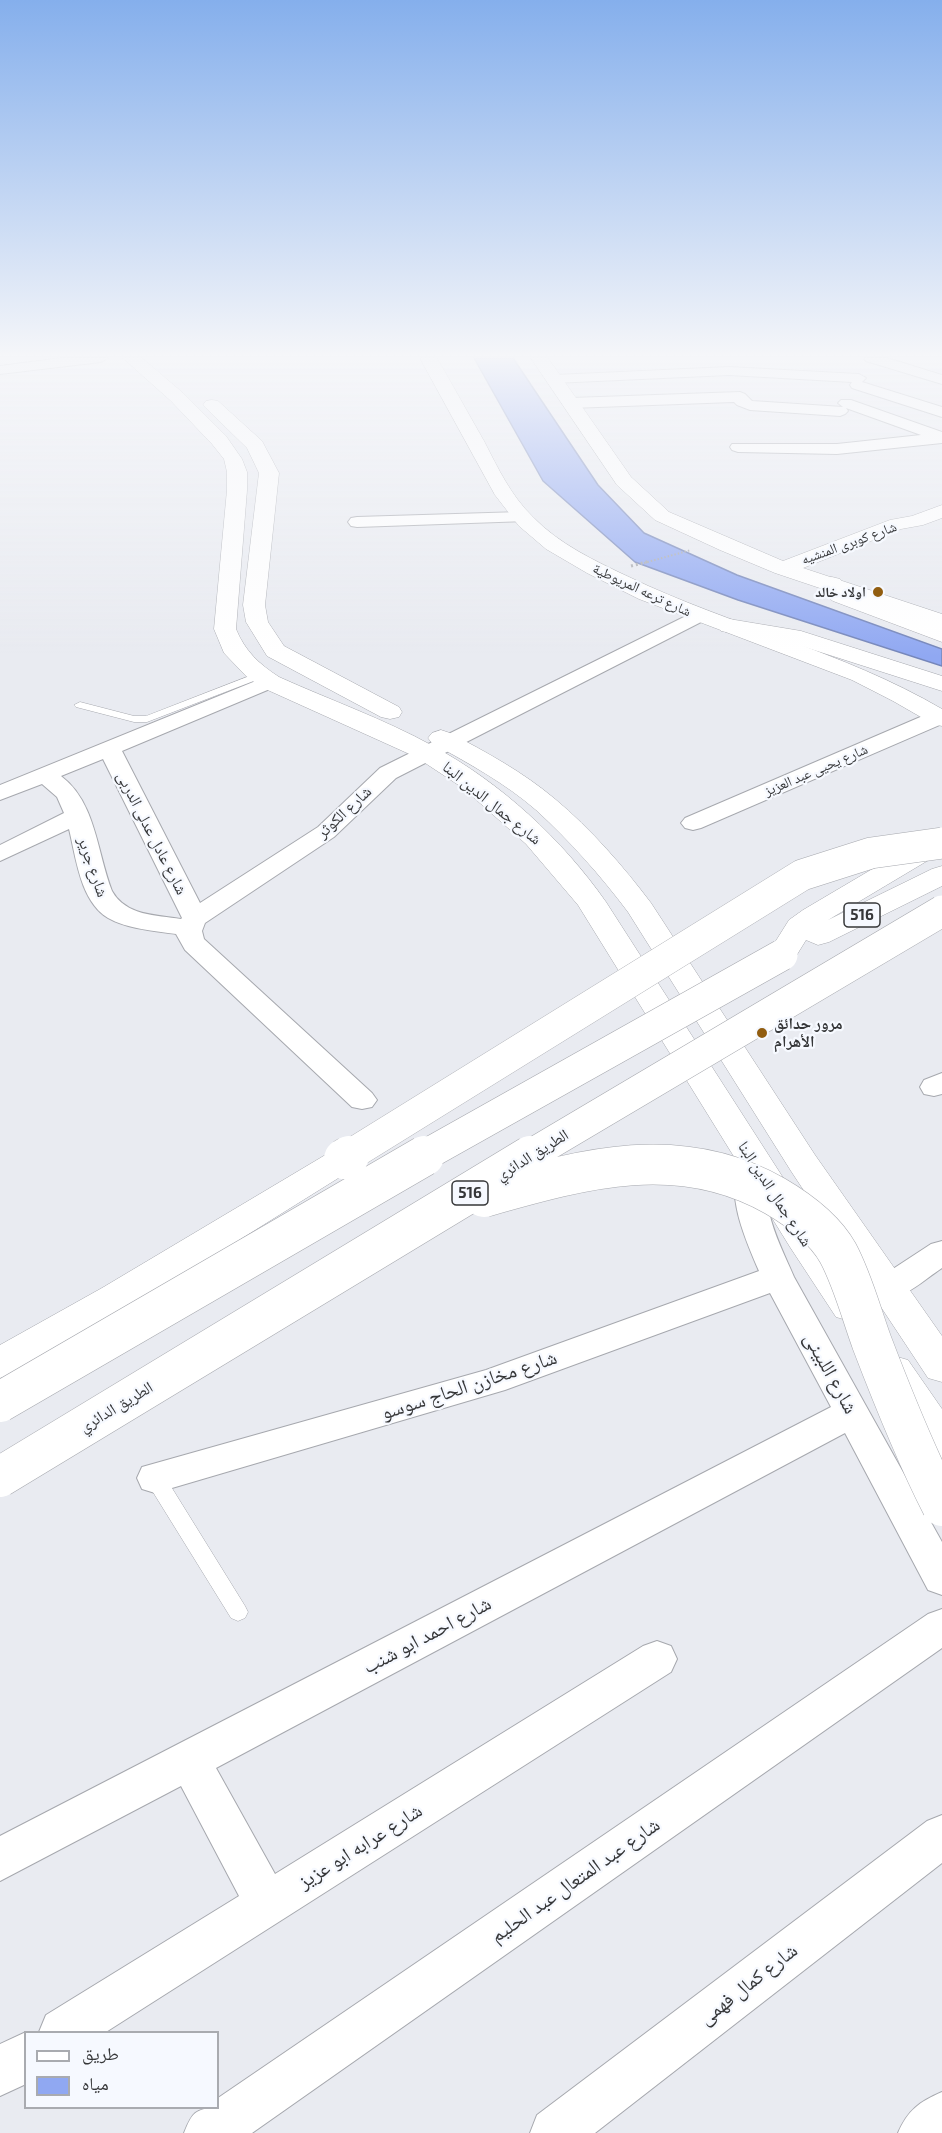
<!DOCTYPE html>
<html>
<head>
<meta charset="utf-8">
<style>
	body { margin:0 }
	#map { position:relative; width:942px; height:2133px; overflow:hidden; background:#e9ebf1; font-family:"Exo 2","Noto Naskh Arabic",sans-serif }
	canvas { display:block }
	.legend { position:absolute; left:24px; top:2031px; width:195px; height:78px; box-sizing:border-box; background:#f6f9ff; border:2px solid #a9abb0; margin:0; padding:8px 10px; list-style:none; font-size:18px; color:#363739 }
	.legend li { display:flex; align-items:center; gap:12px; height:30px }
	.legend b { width:30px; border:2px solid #a9abb0 }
</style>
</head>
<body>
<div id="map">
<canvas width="942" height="2133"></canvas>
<ul class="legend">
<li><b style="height:8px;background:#fff"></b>طريق</li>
<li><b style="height:16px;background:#90a8f2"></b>مياه</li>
</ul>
</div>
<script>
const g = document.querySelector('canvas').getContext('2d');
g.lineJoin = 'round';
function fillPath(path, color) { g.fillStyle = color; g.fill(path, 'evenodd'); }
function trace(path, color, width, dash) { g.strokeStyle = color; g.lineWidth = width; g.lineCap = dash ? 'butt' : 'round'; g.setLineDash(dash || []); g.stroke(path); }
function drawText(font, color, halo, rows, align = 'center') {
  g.font = font + ' "Exo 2","Noto Naskh Arabic",sans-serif'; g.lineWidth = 4.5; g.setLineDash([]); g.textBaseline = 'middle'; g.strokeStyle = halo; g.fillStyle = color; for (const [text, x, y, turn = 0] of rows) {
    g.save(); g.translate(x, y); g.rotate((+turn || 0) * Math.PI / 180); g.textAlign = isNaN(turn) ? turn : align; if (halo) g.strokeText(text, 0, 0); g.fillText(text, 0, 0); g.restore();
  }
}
const water = new Path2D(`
	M474,358H513L598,485L644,533L737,575L942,649V666L738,600L635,562L543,481Z`);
const pathFar1 = new Path2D(`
	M644,563L691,550`);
const path = new Path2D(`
	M631,566L650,561`);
const lane = new Path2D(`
	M260,672L265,675L264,677L147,722H134L76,707L74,705L80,702L134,716H146Z
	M155,1470L162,1472L245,1606L248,1612L245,1618L238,1621L231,1618L148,1484L145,1478L148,1472Z`);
const street = new Path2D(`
	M62,358H108L101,362L0,374V366Z
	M864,358H887L942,375V384L866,361Z
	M729,367L859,374L866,378L862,382L942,407V417L852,388L850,385L852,382L729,375L554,383L547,379L554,375Z
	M740,392L745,394L752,401L843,407L838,403L841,400H851L942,432V443L837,454L738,452L732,450L730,447L732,444H837L921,435L846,408L848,411L845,414L840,416L750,410L737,405L734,402L571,408L563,403L571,398Z
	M521,512L527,513L530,517L527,521L357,527L351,526L348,522L351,518L357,517Z
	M698,610L705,612L708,616L705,620L396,778L334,837L205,923L202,931L204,939L372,1093L377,1100L372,1107L362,1109L352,1107L185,950L176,934C155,931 127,929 108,918C80,901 76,857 69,829L0,861V845L64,813L57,797L42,784L0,800V785L263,678L270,676L277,678L280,682L277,686L122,751L200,903L318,827L380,768ZM103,759L182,918L181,919C156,915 126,916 112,891C97,853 96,802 61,776Z
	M942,711V724L701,828L693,830L685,828L681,823L685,818L932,712Z
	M942,1073V1094L934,1096L924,1094L920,1087L924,1080Z
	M752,1159L763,1162C771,1175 766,1196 769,1212C774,1235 785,1256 794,1277L942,1542V1595L928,1590L845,1433L216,1768L275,1874L643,1646L657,1641L671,1646L677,1659L671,1672L106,2032H39L46,2015L239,1896L181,1786L0,1881V1836L831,1407L770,1293L505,1390L155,1493L142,1489L137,1478L142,1467L486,1370L759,1271C747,1243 723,1191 741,1162Z
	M942,1241V1268C922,1281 901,1304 876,1296L872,1288L876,1280L931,1244Z
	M942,1609V1648L252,2133H184C192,2113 195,2108 218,2108V2098L928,1614Z
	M942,1815V1863L595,2133H530L537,2115L927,1821Z
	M26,2032V2084L0,2096V2044Z
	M942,2092V2133H898C908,2110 919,2102 942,2092Z`);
const secondary = new Path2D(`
	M123,358H142L183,393L226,436L242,459L247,472V490L236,629C245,651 259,664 279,677C330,700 384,719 433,746C501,783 562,839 606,902L816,1229L864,1297L869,1307L864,1317L850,1321L836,1317L790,1247L578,905L526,844L463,788L416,757L261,687L246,676L224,653L214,629L227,490V472L224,459L212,444L171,401Z
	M420,358H437C453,386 468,413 484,441C498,468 511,496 533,517C559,544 595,561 629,577C731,626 843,651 942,709V726L933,724L893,701L852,680L639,599L587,573L546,549L519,526L495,495Z
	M531,358H548L631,477L669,512L783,561L890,520L912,516L942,505V518L923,525L901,529L803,568L942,614V629L775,573L720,550L655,520L617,485Z
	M212,400L218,401L262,441L279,473L265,605L268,622L284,646L399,707L402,712L399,717L390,719L381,717L267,656L246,622L243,605L259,473L247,448L203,405L206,401Z
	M441,730L450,733C486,752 523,772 555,799C591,829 623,866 651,903L815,1155L942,1336V1382L928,1378L791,1171L628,912C601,876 570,841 536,810C505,783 468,763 432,743L428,738L432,733Z
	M894,1356L908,1360L942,1409V1459L927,1454L874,1371L880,1360Z`);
const highway = new Path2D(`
	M832,577L840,579L849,591L942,627V642L833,601L826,596L821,584L824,579Z
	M729,619L801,631L942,676V691L789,642L721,631L718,626L721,621Z
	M942,833V852L828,920L932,869L942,866V886L829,942L818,945L806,940L793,961L782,964L771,961L767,955L789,920L803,910L930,835Z
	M344,1147L356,1151L362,1159L356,1167L130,1308L14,1374L0,1378V1345L102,1288L332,1151Z`);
const highwayBridgeFar1 = new Path2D(`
	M347,1157L802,875L871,853L942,843
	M422,1157L782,955
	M527,1157L942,911`);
const highwayBridge = new Path2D(`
	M344,1159L349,1156
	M484,1197C583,1169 679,1141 775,1196C799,1210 824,1228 838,1253C853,1281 861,1313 872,1343C893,1398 915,1453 942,1506
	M0,1402L424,1156
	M0,1477L530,1156`);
const markers = [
	[878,592,6,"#915d10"],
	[762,1033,6,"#915d10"]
];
const farStreetnames = [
	["شارع كوبرى المنشيه",849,543,-20],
	["شارع ترعه المريوطية",642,590,25],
	["شارع يحيى عبد العزيز",816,770,-23]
];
const farPoinames = [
	["اولاد خالد",866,592]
];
const shields = [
	[862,915,36],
	[470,1193,36]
];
const shieldNames = [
	["516",862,915],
	["516",470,1193]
];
const streetNames = [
	["شارع جمال الدين البنا",492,803,39],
	["شارع الكوثر",344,812,-43],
	["شارع عادل عدلى الدربى",152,833,63],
	["شارع جرير",93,867,71],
	["الطريق الدائري",532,1155,-32],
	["شارع جمال الدين البنا",775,1194,57],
	["الطريق الدائري",116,1407,-31]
];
const poiNames = [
	["مرور حدائق",774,1024],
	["الأهرام",774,1042]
];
const nearStreetnames = [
	["شارع اللبينى",831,1373,61],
	["شارع مخازن الحاج سوسو",469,1385,-18],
	["شارع احمد ابو شنب",427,1635,-28],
	["شارع عرابه ابو عزيز",360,1846,-32],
	["شارع عبد المتعال عبد الحليم",575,1880,-35],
	["شارع كمال فهمى",748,1984,-38]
];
fillPath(water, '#90a8f2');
trace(water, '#7586ba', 1.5);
trace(lane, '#a6a8ae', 1);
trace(street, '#a6a8ae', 2);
trace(secondary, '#a6a8ae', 1);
trace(highway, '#a6a8ae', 1);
trace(pathFar1, '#a7a9ad', 2, [1.5, 2]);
trace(path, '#a7a9ad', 3, [2, 3]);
fillPath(lane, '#fff');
fillPath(street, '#fff');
fillPath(secondary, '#fff');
fillPath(highway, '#fff');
trace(highwayBridgeFar1, '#a6a8ae', 32, []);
trace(highwayBridge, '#a6a8ae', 41, []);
trace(highwayBridgeFar1, '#fff', 31);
trace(highwayBridge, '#fff', 40);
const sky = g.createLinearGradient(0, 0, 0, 657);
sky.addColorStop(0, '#85afec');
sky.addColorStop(0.54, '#f5f6f9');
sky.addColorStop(1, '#f5f6f900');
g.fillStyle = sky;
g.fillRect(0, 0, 942, 657);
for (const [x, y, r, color] of markers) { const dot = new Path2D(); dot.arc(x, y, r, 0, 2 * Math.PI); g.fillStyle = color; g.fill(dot); trace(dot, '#f6f9ff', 2); }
drawText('14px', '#363739', '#f6f9ff', farStreetnames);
drawText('bold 14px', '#363739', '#f6f9ff', farPoinames, 'right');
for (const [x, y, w] of shields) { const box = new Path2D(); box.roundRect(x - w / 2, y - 12, w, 24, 4.5); g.fillStyle = '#f6f9ff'; g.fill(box); trace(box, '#363739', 1.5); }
drawText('bold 15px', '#363739', null, shieldNames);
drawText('16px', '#363739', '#f6f9ff', streetNames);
drawText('bold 16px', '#363739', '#f6f9ff', poiNames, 'left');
drawText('20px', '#363739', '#f6f9ff', nearStreetnames);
</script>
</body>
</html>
